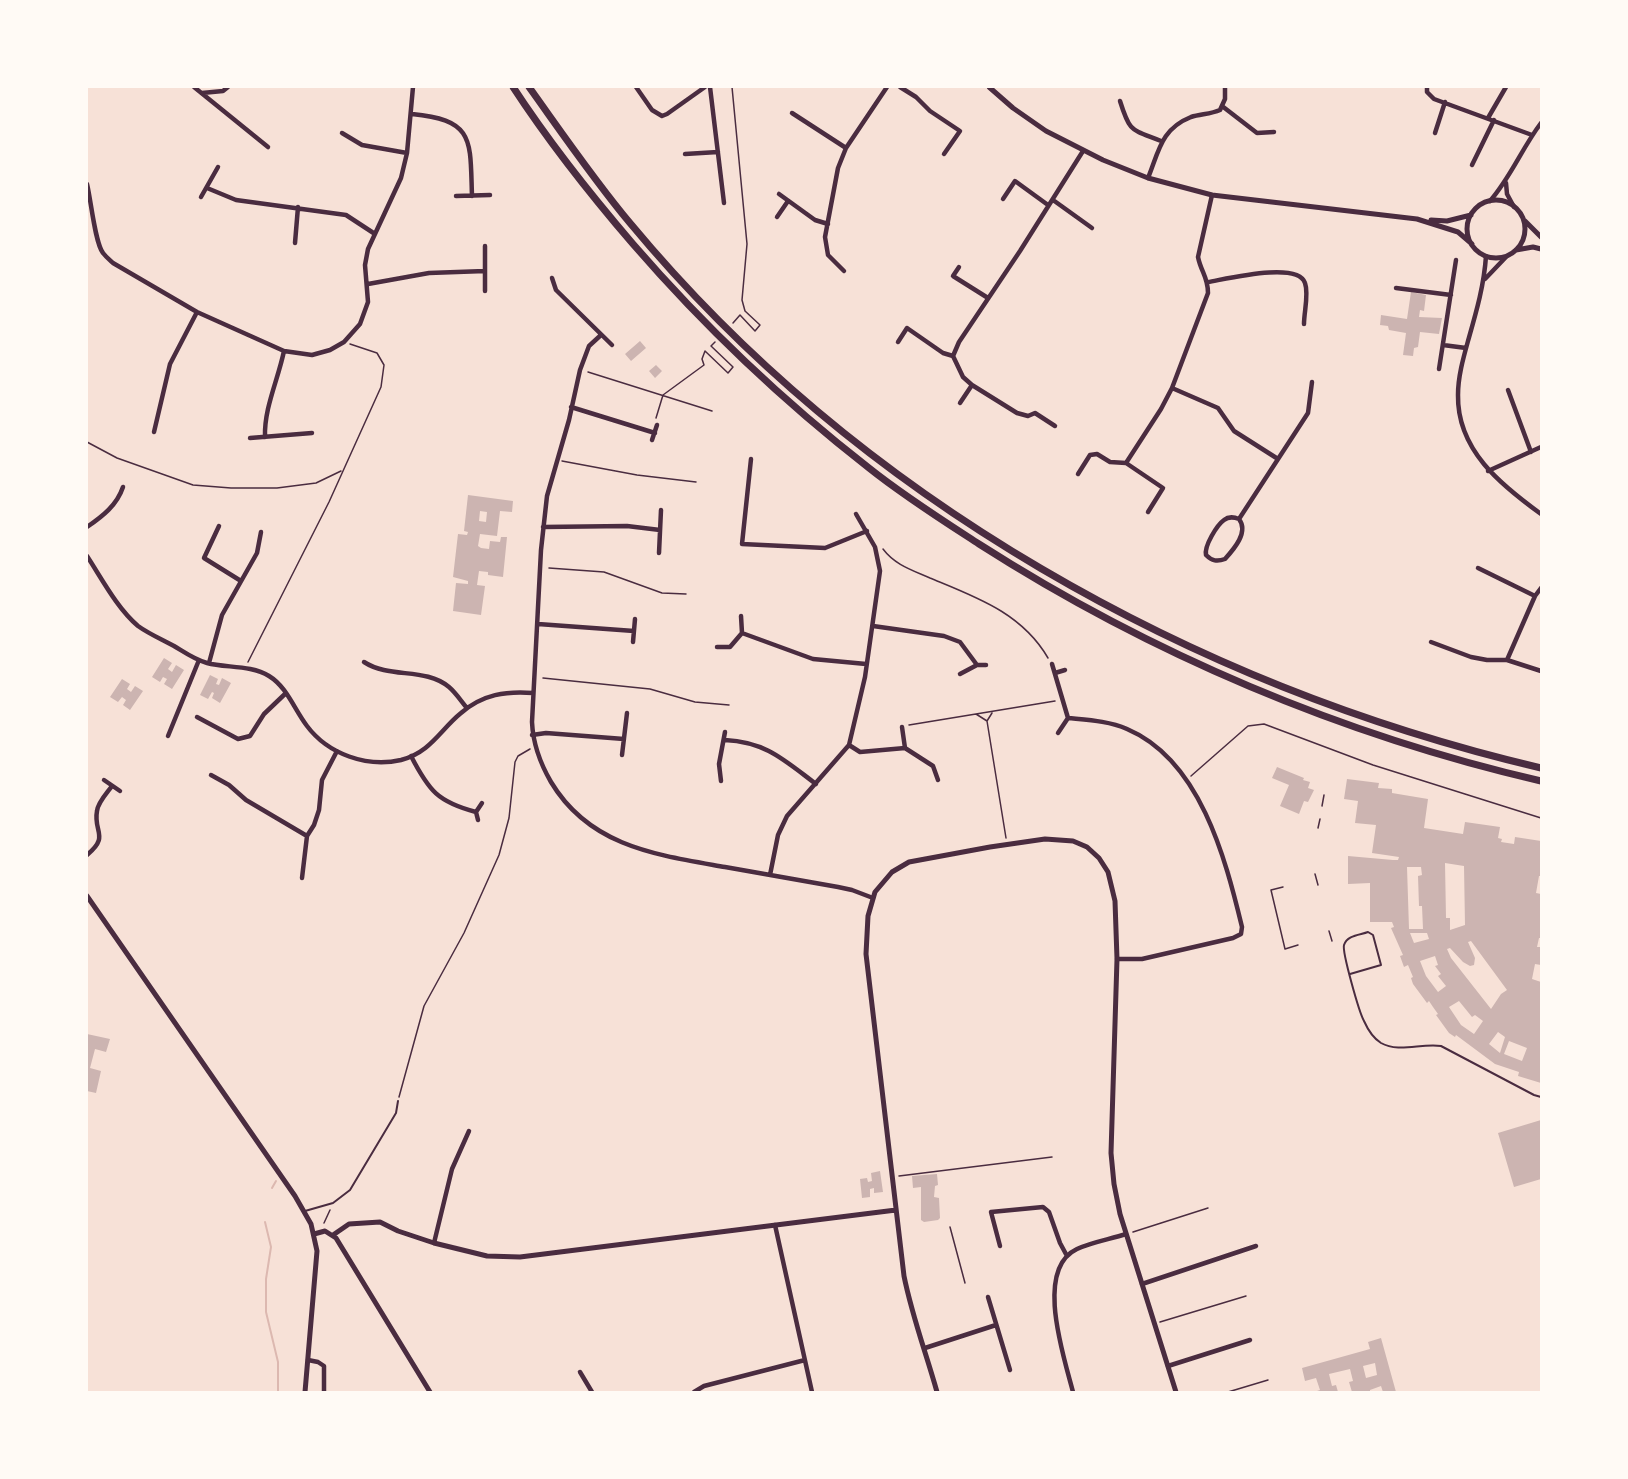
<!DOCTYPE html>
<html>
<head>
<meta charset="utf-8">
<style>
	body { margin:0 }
	#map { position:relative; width:1628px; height:1479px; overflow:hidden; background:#f7e1d7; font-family:Jost,sans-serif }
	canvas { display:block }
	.frame { position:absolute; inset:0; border:88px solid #fffaf5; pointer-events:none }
</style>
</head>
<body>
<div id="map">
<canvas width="1628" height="1479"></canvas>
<div class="frame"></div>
</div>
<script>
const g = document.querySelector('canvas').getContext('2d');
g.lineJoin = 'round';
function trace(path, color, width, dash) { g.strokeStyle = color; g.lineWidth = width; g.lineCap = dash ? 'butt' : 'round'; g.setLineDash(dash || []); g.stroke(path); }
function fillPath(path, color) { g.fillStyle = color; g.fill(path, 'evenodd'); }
const stream = new Path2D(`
	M272,1188L276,1181
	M265,1222L271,1247L266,1279V1312L278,1362V1392`);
const building = new Path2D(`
	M1411,292L1426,295L1424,311L1420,310L1419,317L1442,318L1439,334L1420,332L1418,347L1414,348L1413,356L1403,355L1406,333L1389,330L1388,326L1380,325L1381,315L1407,319Z
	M640,341L646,348L631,361L625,354Z
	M656,365L662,371L655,378L649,371Z
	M468,495L513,501L512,512L500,511L497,536L480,534L478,546L481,548L489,549L490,541L500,542L501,537H507L503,577L488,575V572L479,571L477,585L485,586L481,615L453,611L456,583L468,584V581L453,577L458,534L467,535L468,532L464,531ZM480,511L487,512L486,522L479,521Z
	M164,658L172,663L168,669L172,672L176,665L184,670L172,689L164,684L167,679L163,677L160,682L152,677Z
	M210,675L218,679L216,684L219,685L222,678L231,683L220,703L212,698L214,693L212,692L208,699L200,695Z
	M122,679L130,684L127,689L131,692L135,686L143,691L130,710L123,705L126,700L122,697L118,702L110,697Z
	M1277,767L1304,778L1303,780L1310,782L1308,788L1314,790L1308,802L1304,801L1299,814L1280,806L1289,785L1272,778Z
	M1347,779L1379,783L1378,788L1392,789V793L1428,799L1424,828L1463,834L1465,822L1500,827L1498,838L1502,839L1501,842L1514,844L1515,837L1541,841V876H1539L1536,893L1541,894V938H1539L1537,947H1541V965L1535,964L1532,979L1541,982V1083L1518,1076L1519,1072L1495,1064L1456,1035L1455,1037L1449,1033L1436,1015L1438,1014L1433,1007L1429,1001L1427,1003L1413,984L1411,978L1413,977L1408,965L1404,967L1400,956L1403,955L1391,928L1394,927L1392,922H1370V883L1348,884V856L1393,860H1398L1399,857L1372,853L1376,825L1355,823L1358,801L1344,799ZM1445,863L1464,866L1465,925L1450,930V918H1446ZM1407,867H1421L1422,875L1418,876L1419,906H1422L1423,929H1409ZM1410,933H1427L1429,939L1414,943ZM1471,941L1507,990L1501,994L1491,1009L1451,958L1447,949L1450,948L1463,962L1470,966L1474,965L1475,958L1468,942ZM1435,956L1438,965L1435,966L1441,974L1438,976L1446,986L1438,992L1426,976L1420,961ZM1459,1001L1472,1017L1475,1015L1483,1021L1474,1034L1461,1025L1449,1007ZM1498,1032L1505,1037L1500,1053L1489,1044ZM1509,1041L1527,1048L1522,1061L1504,1054Z
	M87,1034L110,1039L106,1052L95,1049L90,1068L101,1071L96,1093L87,1091Z
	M1541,1120V1179L1514,1187L1498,1133Z
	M880,1171L883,1192L874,1193V1188L870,1189V1197L862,1198L860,1179L867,1178L868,1182L872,1181L871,1173Z
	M937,1174L938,1185L935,1186L934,1197L939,1198L940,1218L938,1220L924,1222L921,1220V1187L913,1188L912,1176Z
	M1381,1338L1396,1392H1383L1381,1386L1370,1390V1392H1352L1349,1382L1353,1381L1350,1369L1329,1374L1332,1386L1336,1385L1338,1392H1314L1320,1390L1316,1378L1305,1381L1302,1368L1370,1349L1368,1342ZM1375,1363L1377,1375L1366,1378L1363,1366Z`);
const path = new Path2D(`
	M732,87L747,244L742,300L745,311L760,325L755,331L740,315L733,323
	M588,372L712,411
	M656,418L663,395L704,365L702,359L705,351L728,373L733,367L711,346L715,342
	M87,442L117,458L193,485L231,488H277L316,483L341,471
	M562,461L637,475L696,482
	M883,549C895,565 912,570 930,578C976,597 1022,613 1048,658
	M549,568L604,572L662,593L686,594
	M248,662L329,502L381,387L384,365L377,353L350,344
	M543,678L650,689L695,702L729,705
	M976,714L987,721L992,713
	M987,721L1006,838
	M909,725L1055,701
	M1191,776L1248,726L1264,724L1373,765L1541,818
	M1322,806L1324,795
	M1318,828L1320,819
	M1315,874L1318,885
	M1283,887L1271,890L1285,949L1298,945
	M1329,931L1332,941
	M399,1097L424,1006L464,933L499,855L509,818L515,762L518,756L530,749
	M899,1176L1052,1157
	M324,1223L330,1210
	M950,1227L965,1283
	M1133,1232L1208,1208
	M1160,1322L1246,1296
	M1228,1392L1268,1380`);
const service = new Path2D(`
	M1350,974L1381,965L1373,935L1368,932C1360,935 1347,935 1344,945C1342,952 1359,1012 1364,1021C1368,1030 1373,1038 1381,1043C1399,1053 1421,1043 1441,1046L1534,1095L1541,1097
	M305,1211L333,1203L350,1190L396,1113L398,1101`);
const minor = new Path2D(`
	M194,87L268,147
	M636,87L652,110L662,116L667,114L705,87
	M710,87L724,203
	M900,87L916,97L930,111L960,131L944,154
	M1427,87V92L1434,99L1532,135
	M202,93L223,91L228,87
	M1120,101C1130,133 1131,129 1161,141
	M1222,106L1257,133L1274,132
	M792,113L846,148
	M412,114C475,120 470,140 472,196
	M1488,118L1506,87
	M342,133L362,145L407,153
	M1435,133L1445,102
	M685,154L718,152
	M1472,165L1494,120
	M1148,178C1159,151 1161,129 1191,117C1201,114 1211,114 1220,110L1225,99V87
	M1506,183L1507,194L1514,207
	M87,184C91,200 95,243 103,253C106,257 110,260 113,263L197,312L284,351L312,355L330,350L344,342L360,324L368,302L365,265L368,249L401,178L407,153L413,87
	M207,188L236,200L346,215L375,234
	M779,194L815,220L828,224
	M456,196L490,195
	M201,197L218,167
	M1003,199L1015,181L1048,205
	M1053,200L1092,228
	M1490,201C1511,177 1522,148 1541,123
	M777,217L788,201
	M295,243L298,207
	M1486,256C1484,286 1476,313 1468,341C1463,359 1458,377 1458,395C1457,450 1501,485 1541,514
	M959,267L953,276L988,298
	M844,271L828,255L825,237L838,168L846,148L887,87
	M552,278L556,290L612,345
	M1485,279L1506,257
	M1208,282C1226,279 1298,261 1305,283C1309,294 1304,312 1304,324
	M368,284L429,273L485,271
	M1396,288L1451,295
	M485,291V246
	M601,335L589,346L580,370L569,420L547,496L541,550L532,722C533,745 540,763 551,782C590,847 657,855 725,867C763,874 800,880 838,887L852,890L873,898
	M898,342L907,328L943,353L953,356
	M1443,345L1466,348
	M1439,369L1456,260
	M1172,388L1218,408L1234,431L1278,459
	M1508,390L1531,452
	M960,403L972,385
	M571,407L655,433
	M1055,426L1035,413L1028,416L1017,413L972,385L963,377L953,356L959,342L1020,251L1083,151
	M154,432L170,364L197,312
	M265,437C264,408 278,380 284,351
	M250,438L312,433
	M652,440L657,425
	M751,459L742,544L825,548L867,531
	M1126,463L1161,409L1172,388L1208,293C1208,277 1201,272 1198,257L1212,195
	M1488,471L1541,447
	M1078,474L1090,455L1097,454L1110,462L1126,463L1163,488L1148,512
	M1239,519C1234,517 1229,516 1224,520C1217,525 1204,546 1206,555C1212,561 1217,562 1225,559C1234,549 1249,532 1239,519L1308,413L1312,382
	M219,526L204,558L241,581
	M87,527C103,516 117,505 123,487
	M543,527L627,526L660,530
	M659,553L661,510
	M87,556C102,579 117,608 138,626C149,634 163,640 174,646C184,652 195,660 207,663C226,668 251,665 269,676C287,687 294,709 307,726C328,754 367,768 401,760C431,752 440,730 461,713C483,694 506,691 533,693
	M1478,568L1535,596
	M538,624L634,631
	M873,626L944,636L960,642L977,665
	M742,633L813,659L866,664
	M633,642L635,619
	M1431,642L1471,657L1487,660H1507L1541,671
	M717,647H730L742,633L741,616
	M1507,660L1535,596L1541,588
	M364,662C390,679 425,667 449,687C456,693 461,701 467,708
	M209,663L222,615L257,553L261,532
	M1052,664L1068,718
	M1055,673L1065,670
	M960,674L977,665H986
	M197,717L238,739L250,736L264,714L286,693
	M1068,718C1088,720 1109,721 1127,729C1200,760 1225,857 1242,927L1241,934L1233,938L1142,959H1117
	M902,727L905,748
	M1058,733L1068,718
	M532,735L546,733L624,739
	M168,736L199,660
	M725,740C766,742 784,760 816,784
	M849,745L860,752L905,748L933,766L938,780
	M622,755L627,713
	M411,756C429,791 438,802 476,812
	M211,775L229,785L246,800L307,836
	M104,780L120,791
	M721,781L719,764L725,732
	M478,820L476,812L482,803
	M87,855C110,836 93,832 97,811C98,802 107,793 112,786
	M770,875L778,835L787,816L849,745L865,677L880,571L875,547L856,514
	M302,878L307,836L314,825L319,810L322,780L337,751
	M775,1225L812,1392
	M434,1243L452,1169L469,1131
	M1000,1246L991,1212L1043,1207L1049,1212L1060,1243L1067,1256
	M1142,1284L1256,1246
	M988,1297L1010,1370
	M925,1348L996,1325
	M308,1360L318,1362L324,1366V1392
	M1168,1366L1250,1340
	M580,1372L592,1392
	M694,1392L704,1386L805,1360
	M1073,1392C1064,1357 1034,1269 1077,1249C1092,1242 1111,1239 1126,1234`);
const tertiary = new Path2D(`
	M989,87L1013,108L1046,131L1103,160L1148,178L1212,195L1417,219L1458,232L1472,244
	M1467 229a29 29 0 1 1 58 0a29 29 0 1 1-58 0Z
	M1431,220L1447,221L1471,215
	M1525,221L1541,237
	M1516,250L1533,247L1541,249
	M87,896L295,1196L311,1224L317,1251L305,1392
	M314,1234L325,1231L336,1238L430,1392
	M333,1235L349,1224L380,1222L398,1231L434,1243L487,1256L520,1257L896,1210
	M937,1392C926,1353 912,1316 904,1276L866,954L868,916L875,892L892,872L909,862L990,847L1045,839L1073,841L1087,847L1099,858L1108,872L1115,901L1117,959L1111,1153L1114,1184L1120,1214L1176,1392`);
const trunk = new Path2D(`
	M513,87C549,142 590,194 633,244C704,326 783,401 869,468C904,496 942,520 979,544C1151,654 1342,735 1541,781
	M529,87C562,133 594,180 630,223C860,500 1193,686 1541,768`);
trace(stream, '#dcb8b0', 2);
fillPath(building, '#ccb4b1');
trace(path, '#4a2c40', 1.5);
trace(service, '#4a2c40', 2);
trace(minor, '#4a2c40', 4.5);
trace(tertiary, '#4a2c40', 5);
trace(trunk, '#4a2c40', 7);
</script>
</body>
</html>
